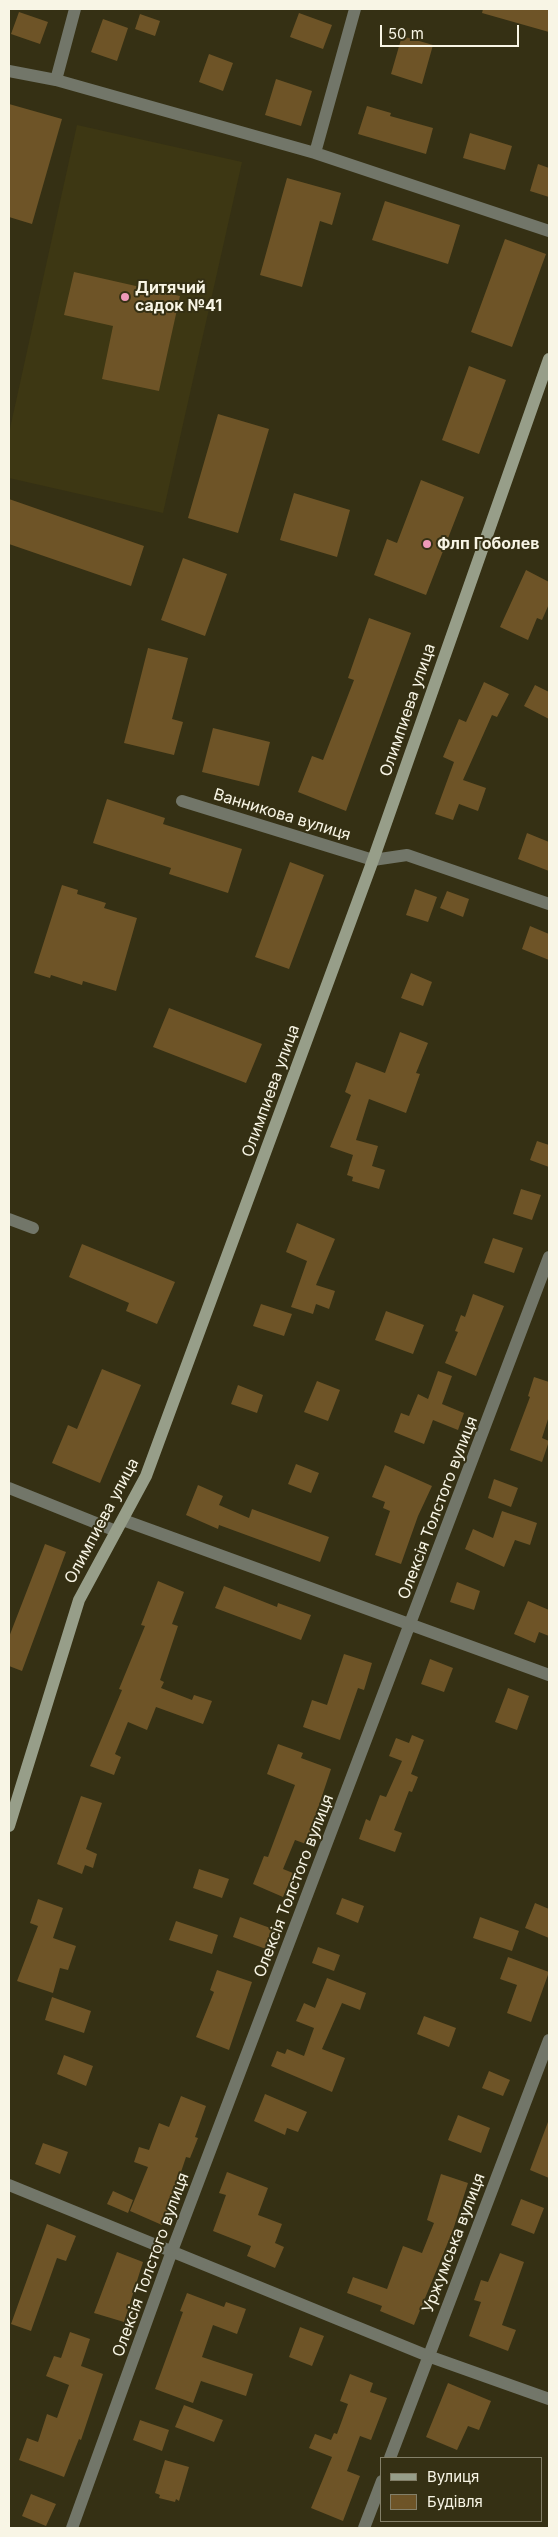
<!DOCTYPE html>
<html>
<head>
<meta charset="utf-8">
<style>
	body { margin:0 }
	#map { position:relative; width:558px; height:2537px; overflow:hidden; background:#353014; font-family:Inter,sans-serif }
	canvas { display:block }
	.frame { position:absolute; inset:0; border:10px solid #f8f5e5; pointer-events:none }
	.legend { position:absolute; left:380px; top:2457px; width:162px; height:65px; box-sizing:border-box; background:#353014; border:1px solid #837f68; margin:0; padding:6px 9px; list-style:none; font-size:15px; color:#f8f5e5 }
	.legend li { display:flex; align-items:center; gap:10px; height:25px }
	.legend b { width:25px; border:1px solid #837f68 }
	.scale { position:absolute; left:380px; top:25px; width:139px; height:22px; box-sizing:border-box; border:2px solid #f8f5e5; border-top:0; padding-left:6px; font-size:15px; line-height:18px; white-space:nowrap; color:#f8f5e5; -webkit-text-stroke:4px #353014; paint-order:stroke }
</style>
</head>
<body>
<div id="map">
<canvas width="558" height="2537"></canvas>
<div class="frame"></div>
<ul class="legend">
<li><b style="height:6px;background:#979e89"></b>Вулиця</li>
<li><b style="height:14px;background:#6e5427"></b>Будівля</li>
</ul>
<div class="scale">50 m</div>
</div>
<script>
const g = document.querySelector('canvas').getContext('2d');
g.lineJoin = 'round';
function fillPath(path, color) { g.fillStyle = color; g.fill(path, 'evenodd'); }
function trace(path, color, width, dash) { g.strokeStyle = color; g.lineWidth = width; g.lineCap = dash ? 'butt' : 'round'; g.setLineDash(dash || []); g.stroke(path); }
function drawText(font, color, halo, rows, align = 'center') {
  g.font = font + ' Inter,sans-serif'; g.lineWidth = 4; g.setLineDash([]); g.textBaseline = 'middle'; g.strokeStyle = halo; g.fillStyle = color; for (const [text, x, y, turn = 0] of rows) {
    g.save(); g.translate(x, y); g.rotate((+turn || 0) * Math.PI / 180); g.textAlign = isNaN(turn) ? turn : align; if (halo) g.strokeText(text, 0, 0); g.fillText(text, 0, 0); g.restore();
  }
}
const built = new Path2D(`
	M77,125L242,162L163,513L9,478V433Z`);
const building = new Path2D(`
	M483,9H549V32L482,13Z
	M19,12L48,22L40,44L11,34Z
	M299,13L332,25L323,49L290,37Z
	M140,14L160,21L155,36L135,29Z
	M103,19L128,28L117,61L91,52Z
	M402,36L433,45L422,84L391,74Z
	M209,54L233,63L223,91L199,82Z
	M276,79L312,91L301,126L265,115Z
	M9,104L62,119L32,224L9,217Z
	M367,106L391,113L390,116L433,128L426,154L358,134Z
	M470,133L512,146L505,170L463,158Z
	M538,164L549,168V197L530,191Z
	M287,178L341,193L332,225L320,221L302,287L260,275Z
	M385,201L460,225L448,264L372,240Z
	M505,239L546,254L512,347L471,332Z
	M74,272L180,296L159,391L102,379L113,326L64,315Z
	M469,366L506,380L479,454L442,440Z
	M218,414L269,429L238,533L188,518Z
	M421,480L464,497L426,595L374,575L387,539L397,543Z
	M294,493L350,510L337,557L280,540Z
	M9,499L144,546L131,586L9,544Z
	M183,558L227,574L205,636L161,620Z
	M526,570L549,582V604L542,620L537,618L528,640L500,627Z
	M369,618L411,633L346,811L298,792L312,756L323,760L354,680L348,678Z
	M148,648L188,658L172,719L183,722L174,755L124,743Z
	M484,682L509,694L497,717L492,715L463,780L486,788L478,811L459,804L453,820L435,814L454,762L443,757L459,719L466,722Z
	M535,685L549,692V719L524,706Z
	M213,728L270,742L259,786L202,772Z
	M107,799L165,818L163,824L242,849L228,893L169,874L171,868L93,843Z
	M527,833L549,842V871L518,859Z
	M290,862L324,875L289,969L255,957Z
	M62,885L78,890L77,894L106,903L104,908L137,918L116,991L83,981L82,985L51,975L50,978L34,973Z
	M415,889L437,897L428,922L406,915Z
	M447,891L469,899L463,917L440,908Z
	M530,926L549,934V960L522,949Z
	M411,973L432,982L423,1006L401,998Z
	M169,1008L262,1044L246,1083L153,1047Z
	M400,1032L428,1043L416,1073L420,1074L406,1113L369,1099L356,1140L378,1146L372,1166L385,1170L379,1189L352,1181L353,1177L347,1175L353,1155L330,1147L351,1095L345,1092L356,1062L385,1073Z
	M537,1141L549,1145V1167L530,1160Z
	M521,1189L541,1195L532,1220L513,1214Z
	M297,1223L335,1239L316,1285L335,1291L329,1309L316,1304L313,1314L291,1307L307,1261L286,1252Z
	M493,1238L523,1248L514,1273L484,1263Z
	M82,1244L175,1282L157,1324L126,1311L129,1303L69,1277Z
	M473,1294L504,1306L476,1376L445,1363L458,1332L455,1331L461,1315L465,1317Z
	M261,1304L292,1314L284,1336L253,1326Z
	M386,1311L424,1325L413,1354L375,1340Z
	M102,1369L141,1385L100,1483L52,1463L68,1425L77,1429Z
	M438,1371L452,1376L442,1404L464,1413L458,1430L433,1420L424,1444L394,1432L401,1413L409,1416L418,1394L428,1399Z
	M534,1377L549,1382V1416L542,1438L549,1441L542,1462L510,1450L530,1397L528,1396Z
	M317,1381L340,1390L328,1421L304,1412Z
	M238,1385L263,1395L257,1413L231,1404Z
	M296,1464L319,1473L311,1493L288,1484Z
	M385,1465L432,1486L418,1516L401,1564L375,1555L390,1511L383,1508L385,1502L372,1497Z
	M494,1479L518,1488L511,1507L488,1498Z
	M198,1485L223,1496L219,1505L249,1518L252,1509L329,1537L320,1562L219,1525L218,1529L186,1515Z
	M502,1511L537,1523L530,1545L515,1540L504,1567L465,1549L473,1529L493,1538Z
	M45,1544L66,1552L22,1671L9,1666V1637Z
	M158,1581L184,1592L172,1624L178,1626L160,1680L164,1682L161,1688L192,1700L194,1695L212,1701L203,1724L156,1707L147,1730L128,1722L115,1754L121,1757L114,1775L90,1766L122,1690L119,1689L145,1626L141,1625Z
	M457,1582L480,1591L474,1610L450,1602Z
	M224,1586L277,1607L278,1603L311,1615L301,1640L215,1608Z
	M528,1601L549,1610V1636L539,1632L535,1643L514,1634Z
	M344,1654L372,1663L364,1690L358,1688L340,1740L303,1727L312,1700L327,1705Z
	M430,1659L453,1668L444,1692L421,1684Z
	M508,1688L529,1696L517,1730L495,1722Z
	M412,1735L424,1740L411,1774L418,1777L412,1792L409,1791L394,1830L402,1833L395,1852L359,1839L366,1819L370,1821L380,1795L386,1797L402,1761L389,1756L396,1738L409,1743Z
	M278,1744L303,1753L301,1758L331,1769L306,1844L295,1840L283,1869L293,1873L283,1897L253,1884L264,1856L268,1857L295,1785L267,1774Z
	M81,1796L102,1803L86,1849L97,1854L93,1868L85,1865L82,1874L57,1864Z
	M199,1869L229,1879L222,1898L193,1888Z
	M342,1898L364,1906L358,1923L336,1914Z
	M38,1899L63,1908L53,1938L76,1946L68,1970L60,1968L53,1993L17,1981L38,1926L30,1923Z
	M535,1903L549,1909V1938L525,1928Z
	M240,1917L273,1929L266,1949L233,1937Z
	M480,1917L519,1931L512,1951L473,1938Z
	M176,1921L218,1935L212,1954L169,1940Z
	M318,1947L340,1955L334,1971L312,1963Z
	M508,1957L549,1972L531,2022L507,2013L517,1985L500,1979Z
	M217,1970L252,1982L229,2050L196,2037L214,1992L210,1990Z
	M327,1978L366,1993L360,2010L342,2003L322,2049L345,2058L332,2092L271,2066L277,2051L285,2054L287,2049L304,2056L314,2028L296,2021L304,2003L315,2008Z
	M52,1997L91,2011L84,2033L45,2020Z
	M424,2016L456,2028L449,2047L417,2034Z
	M64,2055L93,2066L86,2086L57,2074Z
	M489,2071L510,2080L503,2096L482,2088Z
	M265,2094L307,2112L298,2132L287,2128L285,2135L254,2121Z
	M181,2096L206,2106L195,2137L198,2138L190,2158L186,2157L177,2184H179L162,2225L130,2211L148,2167L134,2162L139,2147L149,2150L159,2123L169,2127Z
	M458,2115L490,2128L481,2153L448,2140Z
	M548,2122H549V2178L530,2170Z
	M43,2143L68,2152L60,2174L35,2164Z
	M227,2172L268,2188L258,2215L282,2224L275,2243L284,2247L275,2268L247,2256L251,2246L213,2231L226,2195L219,2193Z
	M441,2174L468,2183L453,2230L414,2325L380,2311L382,2306L347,2293L353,2277L387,2289L403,2246L422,2253L434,2223L427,2220Z
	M113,2191L133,2200L128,2213L107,2204Z
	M521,2199L544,2208L534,2234L511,2225Z
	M47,2224L76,2236L66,2261L57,2258L31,2331L11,2324Z
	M117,2252L143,2262L124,2322L94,2313Z
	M500,2253L524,2262L502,2325L516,2330L508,2351L469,2336L481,2302L474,2300L481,2280L488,2282Z
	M187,2293L224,2307L226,2302L246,2309L237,2334L213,2325L202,2357L253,2374L246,2396L201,2381L193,2403L155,2389L183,2312L180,2311Z
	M300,2327L324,2336L312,2366L289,2357Z
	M70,2332L90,2339L81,2366L103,2374L81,2440L79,2439L64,2477L19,2460L27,2438L38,2442L47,2414L57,2418L69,2385L46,2376L54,2356L61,2358Z
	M350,2374L373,2383L370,2392L387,2398L371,2440L360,2436L347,2471L360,2476L343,2521L311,2508L332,2457L309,2448L315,2434L331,2440L334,2433L337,2434L348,2404L340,2401Z
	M448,2383L491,2401L479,2430L468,2426L457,2450L426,2437Z
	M184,2405L223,2420L214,2442L175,2427Z
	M140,2420L169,2430L162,2451L133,2440Z
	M165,2460L189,2467L179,2501L176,2499L175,2502L159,2498L160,2495L155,2493Z
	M31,2494L56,2504L46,2526L22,2516Z`);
const street = new Path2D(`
	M9,71L56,80L315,153L549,231
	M56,80L75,9
	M315,153L355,9
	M182,801L373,860L407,855L549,904
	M9,1219L33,1228
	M9,1488L116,1531
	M123,1520L549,1675
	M9,2185L428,2356L549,2399
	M390,2458L549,2040
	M72,2528L172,2251L549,1257
	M364,2528L382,2481`);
const secondary = new Path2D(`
	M9,1826L79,1600L146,1476L373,860L549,359`);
const markers = [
	[125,297,5,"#ef9ab8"],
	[427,544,5,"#ef9ab8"]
];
const poiNames = [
	["Дитячий",135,288],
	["садок №41",135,306],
	["Флп Гоболев",437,544]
];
const streetNames = [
	["Олимпиева улица",408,710,-71],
	["Ванникова вулиця",282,815,17],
	["Олимпиева улица",271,1091,-70],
	["Олексія Толстого вулиця",438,1508,-69],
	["Олимпиева улица",102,1521,-62],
	["Олексія Толстого вулиця",294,1886,-69],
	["Уржумська вулиця",454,2243,-69],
	["Олексія Толстого вулиця",151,2265,-70]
];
fillPath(built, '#3d3713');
fillPath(building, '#6e5427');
trace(street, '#727669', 12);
trace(secondary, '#979e89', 12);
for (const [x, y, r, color] of markers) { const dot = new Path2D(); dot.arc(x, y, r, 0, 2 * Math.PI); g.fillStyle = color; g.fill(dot); trace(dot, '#353014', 2); }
drawText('bold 16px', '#f8f5e5', '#353014', poiNames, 'left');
drawText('16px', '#f8f5e5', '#353014', streetNames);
</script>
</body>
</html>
